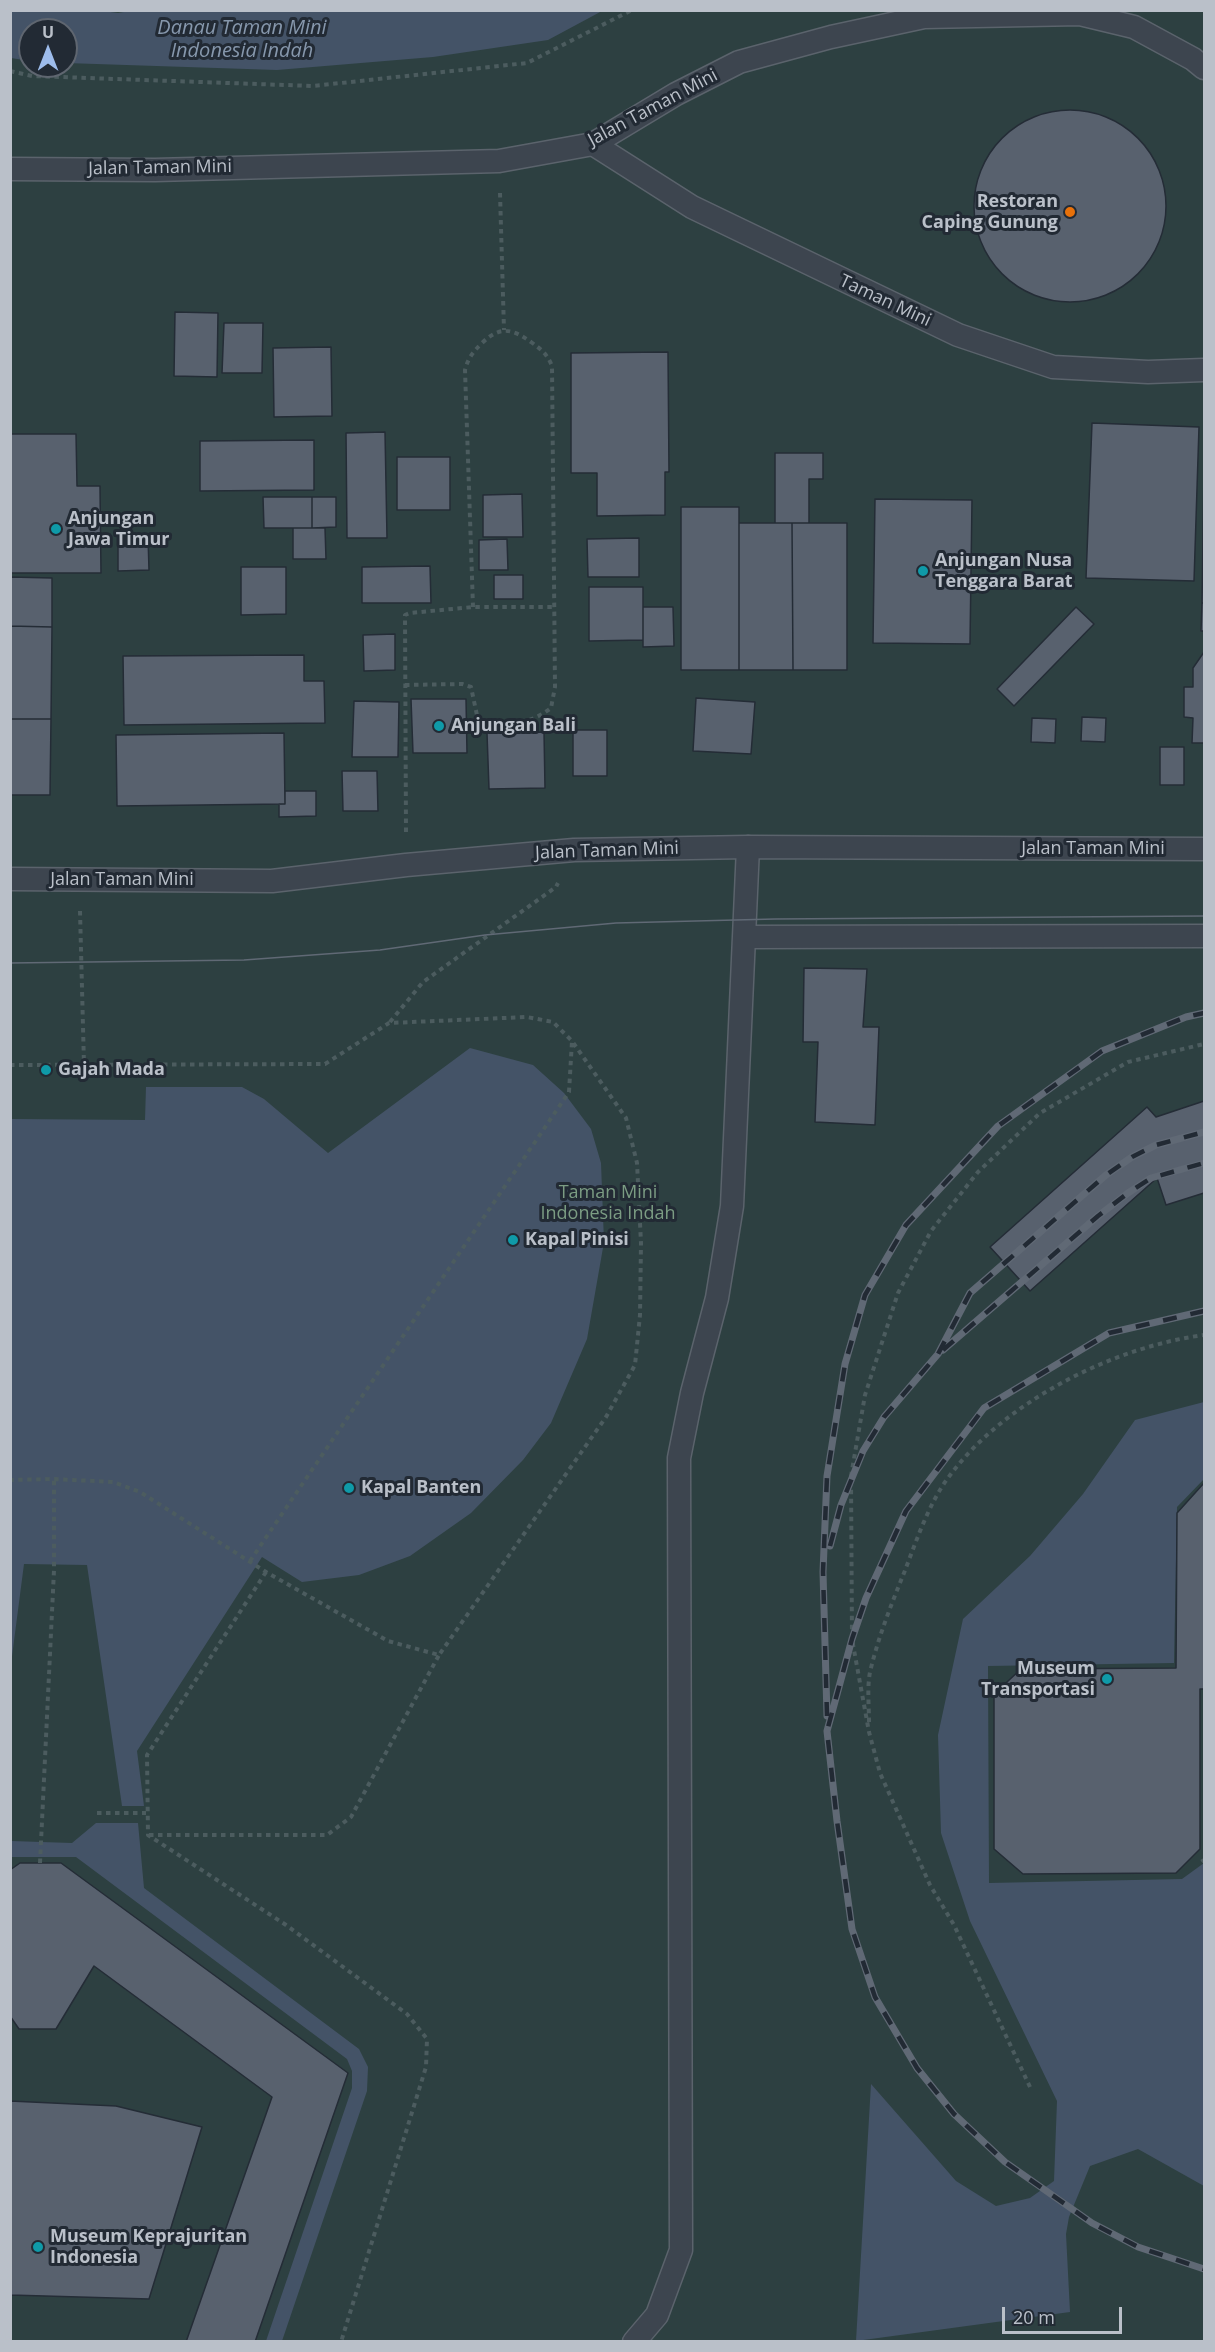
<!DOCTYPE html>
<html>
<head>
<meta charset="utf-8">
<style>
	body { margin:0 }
	#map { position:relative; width:1215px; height:2352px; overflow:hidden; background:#2a333f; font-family:"Open Sans",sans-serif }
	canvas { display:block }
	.frame { position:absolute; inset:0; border:12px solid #bac0c9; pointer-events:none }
	.north { position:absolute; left:18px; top:18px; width:60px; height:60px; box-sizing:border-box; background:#222a34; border:2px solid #5f6670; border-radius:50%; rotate:0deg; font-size:16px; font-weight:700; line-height:24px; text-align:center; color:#bac0c9 }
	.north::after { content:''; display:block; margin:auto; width:21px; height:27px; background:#9dbceb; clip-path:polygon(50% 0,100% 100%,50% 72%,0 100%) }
	.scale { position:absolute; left:1002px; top:2307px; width:120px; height:27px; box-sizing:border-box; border:3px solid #bac0c9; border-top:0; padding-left:8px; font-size:18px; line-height:21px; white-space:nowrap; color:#bac0c9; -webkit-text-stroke:4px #222a34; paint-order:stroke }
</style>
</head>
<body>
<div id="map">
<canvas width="1215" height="2352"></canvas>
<div class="frame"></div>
<div class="north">U</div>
<div class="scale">20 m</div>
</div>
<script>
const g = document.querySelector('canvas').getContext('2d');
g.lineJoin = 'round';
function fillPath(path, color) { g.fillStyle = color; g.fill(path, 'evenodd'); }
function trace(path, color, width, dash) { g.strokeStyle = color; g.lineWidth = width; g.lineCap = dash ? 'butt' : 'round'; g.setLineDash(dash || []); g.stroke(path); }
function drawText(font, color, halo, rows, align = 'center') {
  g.font = font + ' "Open Sans",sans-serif'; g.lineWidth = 6; g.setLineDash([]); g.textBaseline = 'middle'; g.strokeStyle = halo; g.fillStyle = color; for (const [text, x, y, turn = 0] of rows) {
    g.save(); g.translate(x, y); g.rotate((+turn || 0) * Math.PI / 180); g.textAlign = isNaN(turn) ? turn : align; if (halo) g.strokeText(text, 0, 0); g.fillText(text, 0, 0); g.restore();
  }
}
const green = new Path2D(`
	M11,11H1204V2341L11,2342ZM30,30H66V66H30Z`);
const water = new Path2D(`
	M103,11L118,13L135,10L602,11L548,40L433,57L277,70L66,63V30H30V61L11,58V11Z
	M470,1048L533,1065L564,1093L591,1129L601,1163L604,1242L587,1339L551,1423L523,1460L471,1513L410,1556L359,1575L302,1582L262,1557L137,1751L144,1806H122L87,1565L24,1564L11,1664V1119L145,1120L146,1087H242L264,1099L328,1153Z
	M1204,1402V1479L1177,1507L1174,1663L988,1666L989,1883L1182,1879L1204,1863V2186L1138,2149L1090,2166L1069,2217L1066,2234L1070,2312L856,2341L871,2084L956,2181L996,2206L1030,2198L1054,2181L1057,2101L970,1921L941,1833L938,1735L963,1619L1030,1556L1083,1494L1135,1420Z
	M96,1823H138L144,1888L359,2049L368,2067L367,2091L282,2341H266L352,2088V2071L347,2059L76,1857H11V1841L72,1843Z`);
const building = new Path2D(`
	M974 206a96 96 0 1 1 192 0a96 96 0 1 1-192 0Z
	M175,312L218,313L217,377L174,376Z
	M224,323H263L262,373H222Z
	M331,347L332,416L274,417L273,348Z
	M668,352L669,472H665V515L597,516V473H571V353Z
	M1092,423L1199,427L1194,581L1086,578Z
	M385,432L387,538H347L346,433Z
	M10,434H76L77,486H100L101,573H10Z
	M314,440V490L200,491V441Z
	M775,453H823V479H809V523H775Z
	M397,457H450V510H397Z
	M1204,471V603H1202Z
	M522,494L523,537H483V495Z
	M263,497H312V528H264Z
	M312,497H336V527L312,528Z
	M875,499L972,500L970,644L873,643Z
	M681,507H739V670H681Z
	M739,523H792L793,670H739Z
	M792,523H847V670H793Z
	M293,528H325L326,559H293Z
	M118,536H148L149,570L118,571Z
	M639,538V577H588L587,539Z
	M507,539L508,570H479V540Z
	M430,566L431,603H362V567Z
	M241,567H286V614L241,615Z
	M494,575H523V599H494Z
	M10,577L52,578V627L10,626Z
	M589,587H643V640L589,641Z
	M1202,603H1204V631H1201Z
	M643,607H673L674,646L643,647Z
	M1076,607L1094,624L1014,706L997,689Z
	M10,626L52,627L51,719H10Z
	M395,634V670L364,671L363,635Z
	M1204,652V743H1192L1193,718L1184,717V687H1193V668Z
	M304,655V681H324L325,723L124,725L123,656Z
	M696,698L755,702L751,754L693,751Z
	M411,699H466L467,753H413Z
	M354,701L399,702L398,757H352Z
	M1082,717L1106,718L1105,742L1081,741Z
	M1032,718L1056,719L1055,743L1031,742Z
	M10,719H51L50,795H10Z
	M573,730H607V776H573Z
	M544,732L545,788L489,789L487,733Z
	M284,733L285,804L117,806L116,735Z
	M1160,747H1184V785H1160Z
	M342,771H377L378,811H343Z
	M285,791H316V816L279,817V804H285Z
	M804,968L867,969L863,1027H879L875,1125L815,1122L818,1042H803Z
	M1204,1101V1193L1166,1205L1157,1178L1030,1291L990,1247L1147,1107L1156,1117Z
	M1204,1483V1689H1200V1849L1176,1873L1023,1874L994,1849V1694L1021,1669L1176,1668L1177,1513Z
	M20,1863H61L348,2073L255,2342H186L272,2097L94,1966L56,2029H19L10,2016V1870Z
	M10,2101L116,2106L202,2127L149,2299L10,2295Z`);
const path = new Path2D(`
	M10,71L32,76L313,86L527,63L632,10
	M500,193L504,330
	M405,685L462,684L471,687L478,720C501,731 532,723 551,708L555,687L552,366C547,354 542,350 531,342C511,328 500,326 482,343C473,352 468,358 465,370L473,607
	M406,832L405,615L410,613L473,607H555
	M80,911L84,1065
	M390,1022L423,982L556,887L558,883
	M10,1065L325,1064L389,1023L527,1017L553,1022L572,1041L626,1118L637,1163L641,1243L640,1315L635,1365L606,1417L439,1655L388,1641L266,1572L140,1492L113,1482L54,1479L10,1480
	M250,1561L569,1092L572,1041
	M266,1572L147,1755L148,1835L286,1925L407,2014L427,2039L426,2067L341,2342
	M869,1722C869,1706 867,1688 870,1672C878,1638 891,1605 904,1573C916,1542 928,1505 948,1478C1003,1402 1113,1347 1204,1335
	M97,1813H146
	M149,1835H327L351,1817L439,1655
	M1202,1859L1204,1862
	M40,1863L54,1570V1479
	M1030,2087L954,1925L930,1885L880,1773L869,1732L852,1639L851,1476L865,1395L898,1293L931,1231L978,1172L1040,1113L1128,1062L1204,1044`);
const service = new Path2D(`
	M593,144L692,207L958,335L1053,367L1148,372L1204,370
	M10,169L155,170L499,161L593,144L676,94L739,62L831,37L924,17L1080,14L1134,27L1193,59L1204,68
	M10,879L272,881L406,865L574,850L748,847L1204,849
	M745,937L1204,936
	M634,2342L657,2315L681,2250L679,1458L692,1393L717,1298L732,1206L748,847`);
const tram = new Path2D(`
	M10,963L244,960L380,950L485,935L616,923L775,919L1204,916`);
const rail = new Path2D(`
	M1204,1311L1109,1333L984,1408L906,1511L866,1598L852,1639L827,1731L837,1821L852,1929L875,1997L917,2068L954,2114L1005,2162L1092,2223L1138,2247L1204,2269
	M943,1350L1098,1216L1128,1193L1151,1178L1204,1163
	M830,1546L841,1505L863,1451L884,1417L938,1354L970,1293L1106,1175L1132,1157L1156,1145L1204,1132
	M827,1716L823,1572L827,1476L845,1364L865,1295L906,1225L998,1126L1102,1051L1186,1017L1204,1013`);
const markers = [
	[1070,212,6,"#e8710a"],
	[56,529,6,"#0f9aa8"],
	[923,571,6,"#0f9aa8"],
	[439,726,6,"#0f9aa8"],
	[46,1070,6,"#0f9aa8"],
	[513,1240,6,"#0f9aa8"],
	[349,1488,6,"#0f9aa8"],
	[1107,1679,6,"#0f9aa8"],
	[38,2247,6,"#0f9aa8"]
];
const streetNames = [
	["Jalan Taman Mini",653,108,-28],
	["Jalan Taman Mini",160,168,-1],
	["Taman Mini",885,301,25],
	["Jalan Taman Mini",1093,849],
	["Jalan Taman Mini",607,851,-2],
	["Jalan Taman Mini",122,880]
];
const poiNames = [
	["Restoran",1058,202,"right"],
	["Caping Gunung",1058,223,"right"],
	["Anjungan",68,519],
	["Jawa Timur",68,540],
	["Anjungan Nusa",935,561],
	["Tenggara Barat",935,582],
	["Anjungan Bali",451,726],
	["Gajah Mada",58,1070],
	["Kapal Pinisi",525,1240],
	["Kapal Banten",361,1488],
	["Museum",1095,1669,"right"],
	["Transportasi",1095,1690,"right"],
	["Museum Keprajuritan",50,2237],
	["Indonesia",50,2258]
];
const parkNames = [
	["Taman Mini",608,1193],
	["Indonesia Indah",608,1214]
];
const waterNames = [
	["Danau Taman Mini",242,28],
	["Indonesia Indah",242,51]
];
fillPath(green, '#2d4041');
fillPath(water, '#445367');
fillPath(building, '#58616e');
trace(building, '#242c36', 1.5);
trace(service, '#5b636c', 25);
trace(path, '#4c5c5f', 4, [4.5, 4.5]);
trace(service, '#3d454f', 22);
trace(tram, '#606975', 1.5);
trace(rail, '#606975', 7);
trace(rail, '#222a34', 4.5, [14]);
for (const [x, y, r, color] of markers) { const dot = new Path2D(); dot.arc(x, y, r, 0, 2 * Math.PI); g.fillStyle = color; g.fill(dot); trace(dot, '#222a34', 2); }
drawText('18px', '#bac0c9', '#222a34', streetNames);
drawText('bold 18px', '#bac0c9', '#222a34', poiNames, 'left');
drawText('18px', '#7b9c83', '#222a34', parkNames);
drawText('italic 20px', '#8697ac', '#222a34', waterNames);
</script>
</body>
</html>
